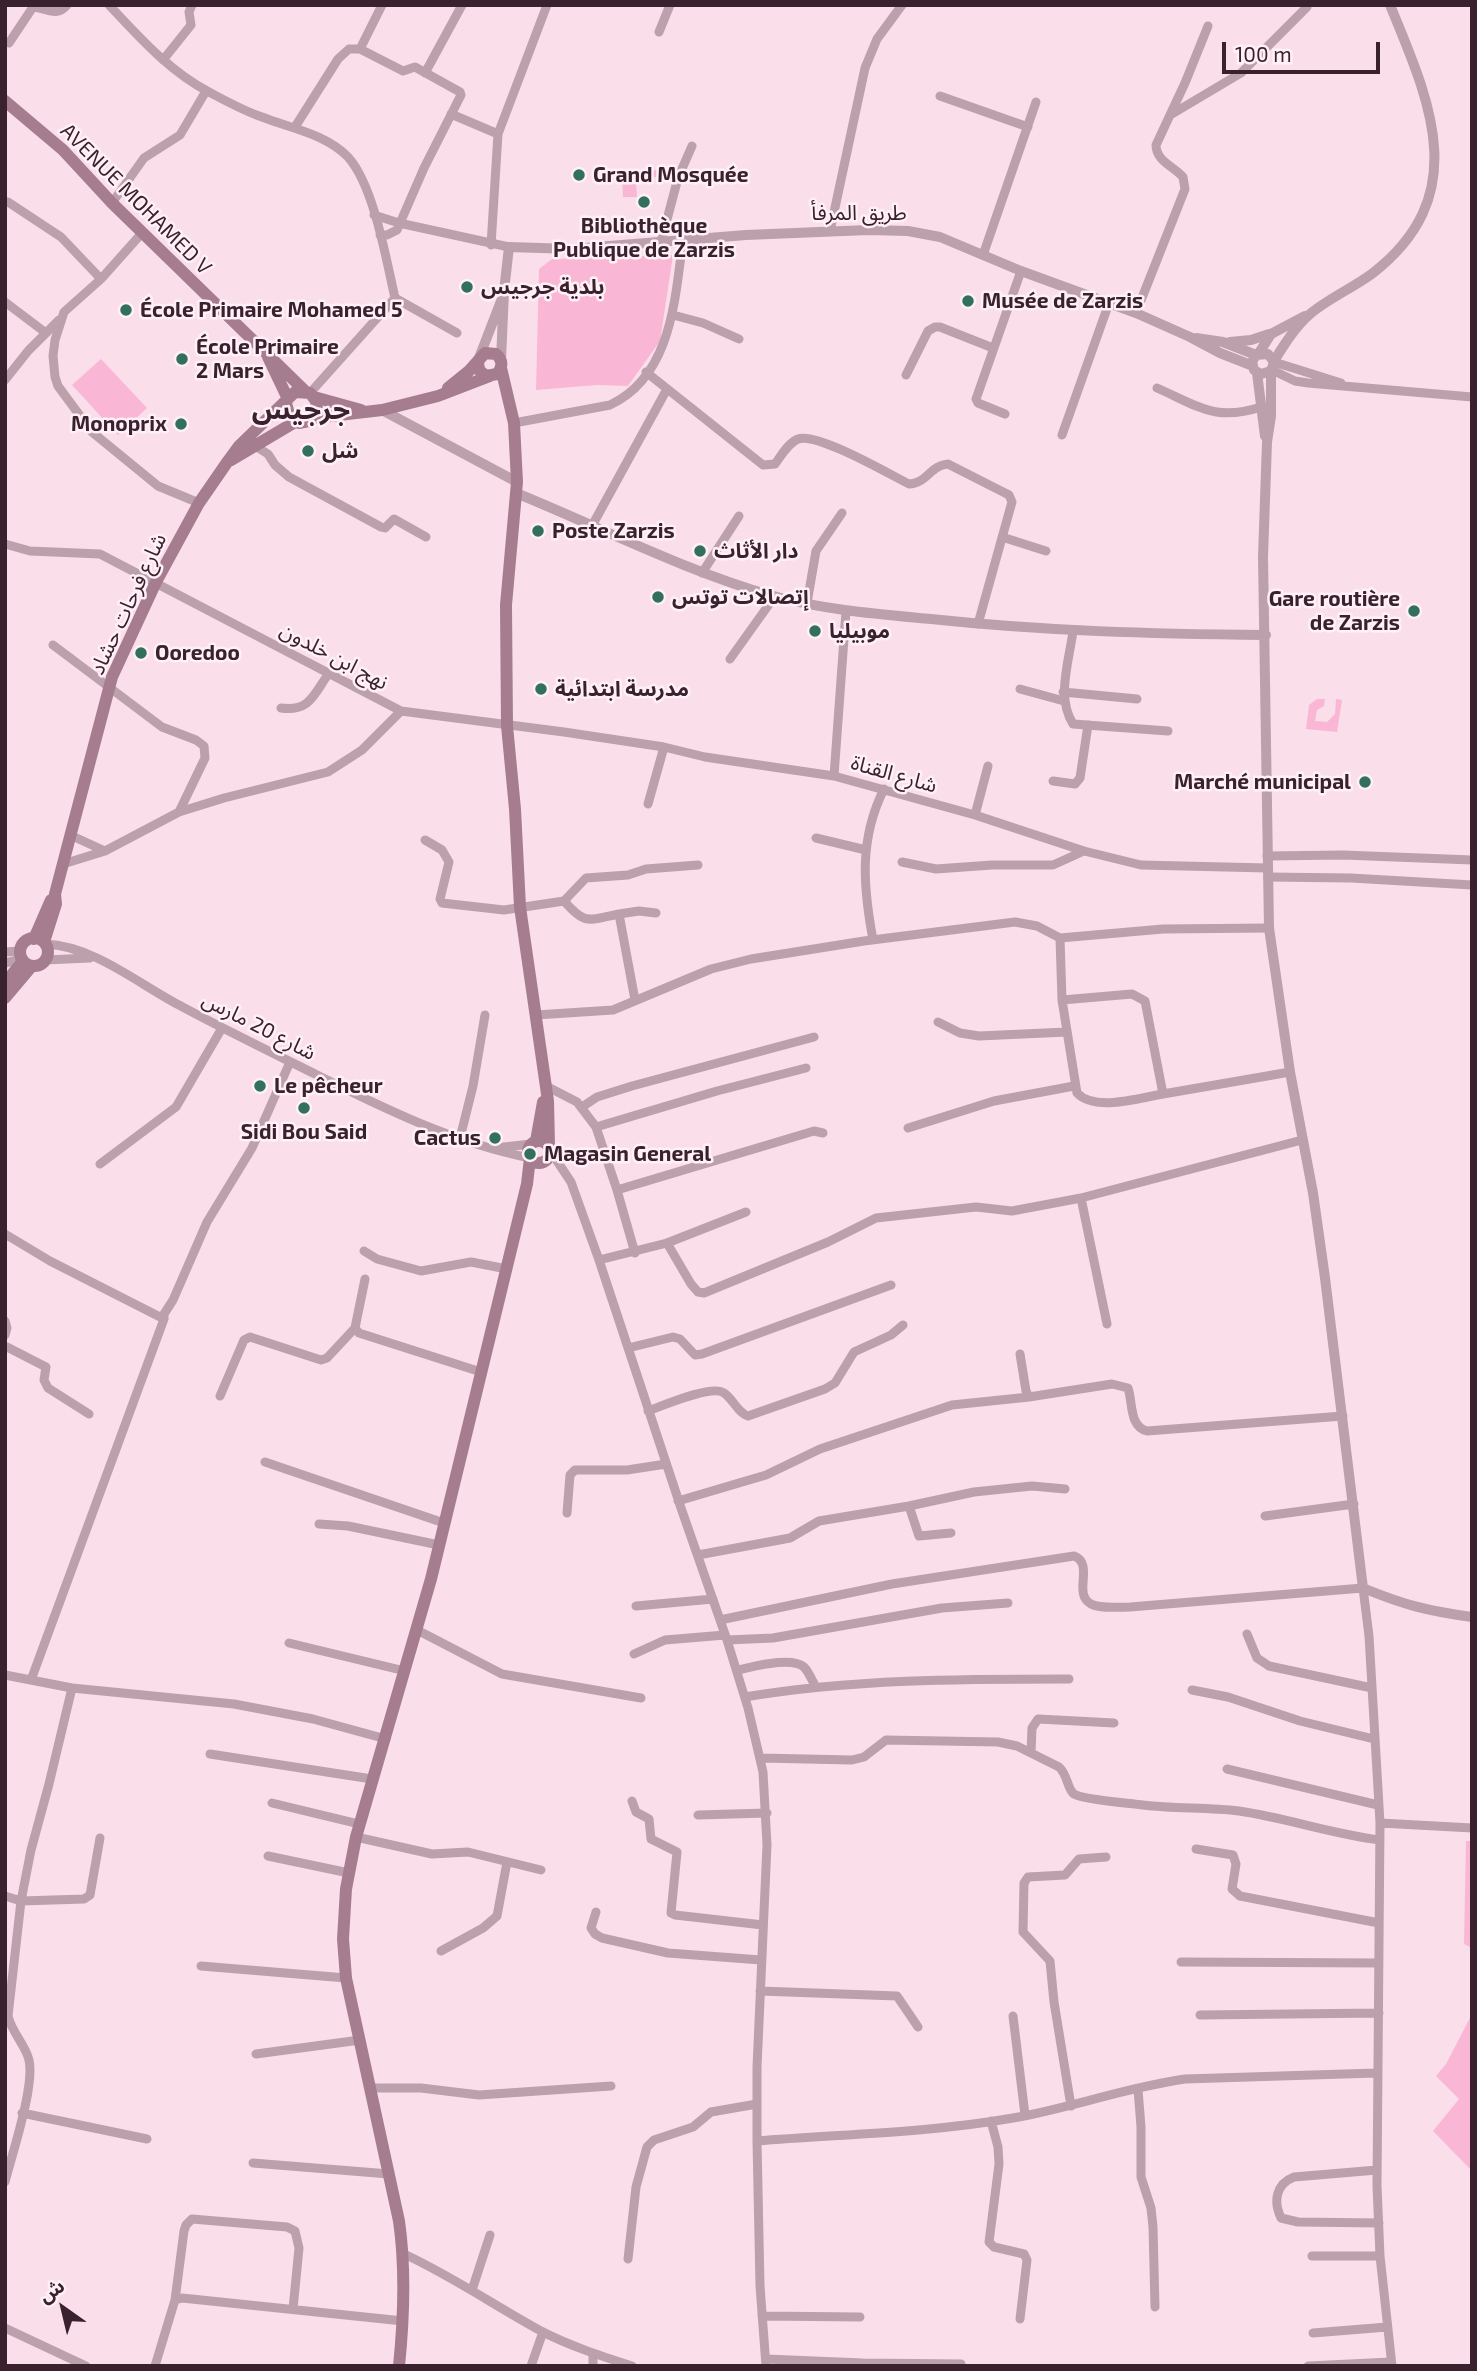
<!DOCTYPE html>
<html>
<head>
<meta charset="utf-8">
<style>
	body { margin:0 }
	#map { position:relative; width:1477px; height:2371px; overflow:hidden; background:#fadfea; font-family:"Exo 2","Noto Sans Arabic",sans-serif }
	canvas { display:block }
	.frame { position:absolute; inset:0; border:7px solid #39212d; pointer-events:none }
	.north { position:absolute; left:28px; top:2273px; width:70px; height:70px; -webkit-text-stroke:5px #fef0f6; paint-order:stroke; rotate:326deg; font-size:19px; font-weight:700; line-height:28px; text-align:center; color:#39212d }
	.north::after { content:''; display:block; margin:auto; width:24px; height:32px; background:#39212d; clip-path:polygon(50% 0,100% 100%,50% 72%,0 100%) }
	.scale { position:absolute; left:1222px; top:42px; width:158px; height:32px; box-sizing:border-box; border:4px solid #39212d; border-top:0; padding-left:9px; font-size:21px; line-height:24px; white-space:nowrap; color:#39212d; -webkit-text-stroke:5px #fef0f6; paint-order:stroke }
</style>
</head>
<body>
<div id="map">
<canvas width="1477" height="2371"></canvas>
<div class="frame"></div>
<div class="north">ش</div>
<div class="scale">100 m</div>
</div>
<script>
const g = document.querySelector('canvas').getContext('2d');
g.lineJoin = 'round';
function fillPath(path, color) { g.fillStyle = color; g.fill(path, 'evenodd'); }
function trace(path, color, width, dash) { g.strokeStyle = color; g.lineWidth = width; g.lineCap = dash ? 'butt' : 'round'; g.setLineDash(dash || []); g.stroke(path); }
function drawText(font, color, halo, rows, align = 'center') {
  g.font = font + ' "Exo 2","Noto Sans Arabic",sans-serif'; g.lineWidth = 5; g.setLineDash([]); g.textBaseline = 'middle'; g.strokeStyle = halo; g.fillStyle = color; for (const [text, x, y, turn = 0] of rows) {
    g.save(); g.translate(x, y); g.rotate((+turn || 0) * Math.PI / 180); g.textAlign = isNaN(turn) ? turn : align; if (halo) g.strokeText(text, 0, 0); g.fillText(text, 0, 0); g.restore();
  }
}
const green = new Path2D(`
	M658,170V177H647V181H636L637,197H623L622,172Z
	M673,255L660,341L628,386L597,385L536,390L539,269L552,259Z
	M101,359L147,408L118,435L72,385Z
	M1317,699H1325L1324,706L1317,710L1315,721L1327,722L1335,714L1336,699L1342,700L1337,732L1306,729L1309,705Z
	M1466,1841H1472V1948L1464,1944Z
	M1472,2014V2171L1433,2131L1459,2099L1436,2076L1446,2064Z`);
const minor = new Path2D(`
	M109,5C139,37 170,72 209,92C226,101 244,111 262,117C290,128 326,134 348,157C374,186 386,259 395,298L310,393
	M659,32L670,5
	M9,43L33,7C47,8 56,18 67,5
	M360,49L403,71L415,67L460,92L461,95L424,168L397,230L387,235H380
	M163,60L191,25L189,12L192,5
	M425,73L462,5
	M940,96L1028,127
	M451,114L498,134
	M1172,114L1241,73L1307,7
	M295,127L338,59L349,49H360L382,5
	M8,202L61,237L101,279
	M112,203L144,158L180,135L206,91
	M374,215L399,223L509,247
	M830,231L865,68L877,39L902,5
	M142,233L101,279L64,312L55,340L53,356L55,377L58,386L92,432L158,486L199,503
	M661,242L678,178L692,146
	M491,245L498,134L547,5
	M983,255L1036,102
	M395,298L457,333
	M5,302L46,333
	M1136,313L1185,189L1183,177C1173,166 1156,161 1156,145L1185,83L1208,26
	M673,315L703,323L739,339
	M1274,362L1341,383
	M1272,370L1295,381L1308,383L1472,397
	M646,372L763,465L775,464C781,456 788,443 798,439C817,432 889,474 909,484C926,484 931,465 948,464L1009,495L1012,502L1010,509L978,624
	M906,375L928,331L935,327H940L993,348
	M5,380L28,351L59,320
	M1157,388C1198,406 1215,422 1261,407
	M1005,414L978,403L976,399L1021,271
	M514,423L610,405C672,376 675,298 683,240
	M1062,435L1109,303
	M255,446L268,454L275,465L289,477L381,527L385,528L394,519L426,537
	M593,524L667,389
	M1002,537L1046,551
	M5,544L30,551L100,554L401,711L564,732L664,747L705,757L834,776L975,815L1084,851L1141,865L1267,868
	M702,573L739,516
	M807,603L816,551L842,513
	M1073,631C1069,662 1056,697 1073,724L1168,731
	M53,645L162,727L196,740L204,746L205,758L179,812
	M730,659L775,596
	M1020,689L1064,701
	M1063,692L1137,699
	M281,708C310,712 314,694 329,673
	M834,776L846,611
	M1053,781L1075,784L1080,778L1088,725
	M648,804L664,747
	M975,815L988,766
	M70,835L105,851
	M816,838L866,850
	M425,840L442,850L449,862L440,899L442,903L504,910L564,901L586,878L628,875L646,869L698,865
	M1267,856L1343,855L1472,860
	M902,862L936,869L992,865H1053L1084,851
	M63,864L105,851L179,812L224,798L328,772L362,750L401,711
	M1268,877L1351,878L1472,885
	M564,901C586,926 588,920 619,914L635,1000
	M619,914L639,911L656,913
	M873,940C863,886 859,839 884,789
	M45,944C94,946 137,983 179,1005C225,1030 271,1052 317,1075C385,1109 455,1143 530,1158
	M5,952L20,951
	M45,960L90,958
	M5,963L22,959
	M1062,1000L1132,994L1145,1001L1163,1094C1139,1098 1095,1112 1077,1093L1062,1000L1060,938L1163,929L1269,928
	M536,1015L613,1010L711,969L751,959L864,941L1015,922L1037,926L1060,938
	M938,1022L960,1033L979,1036L1067,1032
	M546,1086L577,1102L596,1127
	M1163,1094L1290,1072
	M582,1107L597,1097L632,1086L814,1037
	M908,1128L994,1101L1074,1086
	M460,1138L473,1086L485,1015
	M495,1148L531,1144
	M551,1152L571,1182L599,1260L681,1508L727,1640L748,1708L763,1772L767,1845L757,2067V2141L760,2286L766,2366
	M100,1164L176,1107L222,1028
	M617,1190L596,1127L717,1091L806,1068
	M1081,1198L1302,1140
	M5,1234L50,1261L164,1319L31,1680
	M667,1243L746,1212
	M364,1251L377,1259L421,1271L471,1262L507,1269
	M635,1253L617,1190L814,1131L823,1133
	M599,1260L667,1243L691,1284L698,1292L704,1293L828,1242L876,1218L976,1207L1012,1211L1081,1198L1107,1324
	M365,1279L355,1328L359,1333L481,1372
	M164,1319V1314L173,1300L207,1222L252,1148L290,1062
	M5,1321L7,1328L5,1335
	M7,1347L46,1367L44,1380L48,1388L89,1414
	M628,1348L673,1337L680,1339L695,1355L702,1354L891,1285
	M1020,1354L1026,1391L1029,1397L1112,1384L1128,1388C1133,1403 1129,1426 1147,1431L1343,1416
	M220,1396L244,1340L250,1337L321,1360L327,1358L355,1328
	M648,1411C662,1406 712,1384 724,1393C734,1400 737,1412 748,1416L825,1389L835,1383L854,1352L891,1335L903,1325
	M265,1462L444,1523
	M678,1501L766,1475L820,1449L952,1405L1029,1397
	M909,1506L919,1536L951,1533
	M567,1513L570,1475L575,1470H627L666,1464
	M1265,1516L1354,1504
	M319,1524L348,1526L439,1545
	M698,1555L790,1538L819,1521L909,1506L974,1492L1032,1486L1065,1489
	M636,1606L713,1599
	M720,1620L892,1584L1074,1556C1095,1564 1072,1594 1091,1604C1101,1609 1119,1607 1130,1607L1363,1588L1369,1636L1380,1823L1377,2186L1380,2256L1392,2366
	M417,1630L502,1674L641,1698
	M1247,1634L1257,1658L1269,1666L1372,1688
	M727,1640L773,1638L942,1608L1008,1603
	M289,1643L405,1671
	M634,1654L665,1640L725,1635
	M737,1670C753,1667 791,1656 804,1667C809,1672 812,1681 816,1687
	M5,1675L72,1688L234,1704L313,1719L386,1739
	M1192,1690L1228,1697L1300,1721L1374,1739
	M745,1697C852,1679 961,1679 1069,1679
	M1031,1753L1032,1728L1038,1719L1114,1723
	M210,1754L372,1779
	M760,1758L852,1760L864,1757L886,1740L998,1742L1017,1746L1059,1767C1068,1775 1067,1789 1074,1794C1083,1800 1130,1803 1143,1805C1175,1809 1207,1807 1239,1811C1287,1818 1332,1834 1380,1840
	M1227,1769L1378,1805
	M632,1801L636,1812L649,1819L651,1839L677,1852L671,1913L675,1915L763,1925
	M272,1803L359,1824
	M698,1815L767,1813
	M1380,1823L1472,1828
	M356,1837L432,1854L468,1852L541,1870
	M1196,1849L1233,1855L1236,1864L1232,1889L1240,1896L1379,1923
	M268,1856L349,1873
	M5,1896L21,1901L84,1899L90,1895L100,1838
	M596,1912L591,1928L595,1934L602,1938L668,1953L761,1960
	M441,1951L483,1928L497,1916L507,1862
	M1181,1962L1379,1963
	M201,1966L346,1978
	M760,1991L897,1996L918,2027
	M1200,2015L1379,2013
	M1013,2016L1025,2115
	M256,2054L360,2040
	M371,2088H421L479,2095L611,2086
	M1138,2089L1141,2127V2177L1151,2208L1153,2227L1155,2307
	M1071,2106L1054,2002L1050,1961L1023,1932L1024,1883L1028,1877L1065,1875L1079,1859L1106,1857
	M22,2113L147,2139
	M991,2121L998,2147L999,2164L989,2242L994,2247L1024,2254L1027,2260L1020,2319
	M757,2141C842,2134 928,2133 1013,2118C1071,2108 1127,2087 1185,2079L1376,2073
	M253,2163L389,2174
	M1377,2170L1294,2177C1276,2184 1273,2201 1281,2218L1298,2222L1379,2223
	M5,2182C12,2154 35,2086 29,2060C25,2044 12,2033 8,2016L21,1901L31,1850L49,1784L72,1688
	M404,2254C452,2276 495,2306 541,2331C570,2346 601,2356 632,2366
	M1312,2256H1380
	M628,2259L636,2187L647,2147L654,2140L693,2127L711,2112L757,2104
	M472,2290L490,2235
	M175,2300L184,2231L186,2225L192,2219L287,2227L295,2231L299,2248L293,2309
	M762,2316L860,2317
	M5,2328L86,2366
	M1313,2333L1387,2327
	M593,2354V2366
	M766,2359L863,2363L961,2364
	M155,2366L175,2300L182,2298L403,2321
	M531,2366L543,2332
	M1308,2366L1391,2362`);
const tertiary = new Path2D(`
	M1196,338L1223,342L1256,355
	M1230,342L1251,340L1269,334
	M1259,353L1271,334L1305,316
	M479,358L501,301
	M501,360L504,291L509,247L572,249L746,235L868,230L908,231L940,237L1021,271L1136,313L1190,337L1220,353L1253,366
	M1274,361C1284,345 1295,327 1310,314C1329,298 1353,288 1373,273C1473,195 1430,102 1390,5
	M1271,371L1261,374L1254,370L1252,362L1256,355L1268,354L1274,362L1271,371V416L1267,442L1263,557L1269,928L1290,1072L1313,1193L1325,1278L1363,1588C1404,1605 1428,1611 1472,1617
	M1257,373L1265,436
	M382,410L517,482
	M516,493C602,528 685,571 773,596C825,610 878,614 931,619C1043,631 1154,634 1266,635`);
const secondary = new Path2D(`
	M5,101L63,150L112,203L305,391
	M268,357L288,399
	M501,368L514,423L517,482L506,605L507,726L515,809L520,907L548,1101L549,1146
	M448,388L469,371L485,353L496,354C503,360 503,367 497,374L486,376L479,370L478,362
	M314,397L361,410
	M313,418L382,410L438,396L490,376
	M231,460L295,422
	M20 952a14 14 0 1 1 28 0a14 14 0 1 1-28 0Z
	M34,939L51,900
	M44,942L56,904L55,894L112,677L156,582L199,503L228,461L239,446L295,392L310,393L316,401L317,410L309,421L299,423L290,418L286,403
	M5,983L23,961
	M5,998L32,966
	M528 1152a11 11 0 1 1 22 0a11 11 0 1 1-22 0Z
	M536,1141L543,1102
	M399,2366C404,2317 406,2270 399,2221L346,1978L343,1939L346,1889L356,1837L431,1579L527,1184L530,1158`);
const markers = [
	[579,175,7,"#32705c"],
	[644,202,7,"#32705c"],
	[467,287,7,"#32705c"],
	[968,301,7,"#32705c"],
	[126,310,7,"#32705c"],
	[182,359,7,"#32705c"],
	[181,424,7,"#32705c"],
	[308,451,7,"#32705c"],
	[538,531,7,"#32705c"],
	[700,551,7,"#32705c"],
	[658,597,7,"#32705c"],
	[1414,611,7,"#32705c"],
	[815,631,7,"#32705c"],
	[141,653,7,"#32705c"],
	[541,689,7,"#32705c"],
	[1365,782,7,"#32705c"],
	[260,1086,7,"#32705c"],
	[304,1108,7,"#32705c"],
	[495,1138,7,"#32705c"],
	[530,1154,7,"#32705c"]
];
const poiNames = [
	["Grand Mosquée",593,175],
	["Bibliothèque",644,226,"center"],
	["Publique de Zarzis",644,250,"center"],
	["بلدية جرجيس",481,287],
	["Musée de Zarzis",982,301],
	["École Primaire Mohamed 5",140,310],
	["École Primaire",196,347],
	["2 Mars",196,371],
	["Monoprix",167,424,"right"],
	["شل",322,451],
	["Poste Zarzis",552,531],
	["دار الأثاث",714,551],
	["إتصالات توتس",672,597],
	["Gare routière",1400,599,"right"],
	["de Zarzis",1400,623,"right"],
	["موبيليا",829,631],
	["Ooredoo",155,653],
	["مدرسة ابتدائية",555,689],
	["Marché municipal",1351,782,"right"],
	["Le pêcheur",274,1086],
	["Sidi Bou Said",304,1132,"center"],
	["Cactus",481,1138,"right"],
	["Magasin General",544,1154]
];
const streetNames = [
	["AVENUE MOHAMED V",136,199,45],
	["طريق المرفأ",859,213],
	["شارع فرحات حشاد",128,604,-65],
	["نهج ابن خلدون",334,656,28],
	["شارع القناة",894,774,16],
	["شارع 20 مارس",259,1026,27]
];
const districtNames = [
	["جرجيس",301,410]
];
fillPath(green, '#fab6d5');
trace(minor, '#bca0ac', 9);
trace(tertiary, '#bca0ac', 10);
trace(secondary, '#a57d8f', 12);
for (const [x, y, r, color] of markers) { const dot = new Path2D(); dot.arc(x, y, r, 0, 2 * Math.PI); g.fillStyle = color; g.fill(dot); trace(dot, '#fef0f6', 2.5); }
drawText('bold 21px', '#39212d', '#fef0f6', poiNames, 'left');
drawText('21px', '#39212d', '#fef0f6', streetNames);
drawText('bold 28px', '#39212d', '#fef0f6', districtNames);
</script>
</body>
</html>
